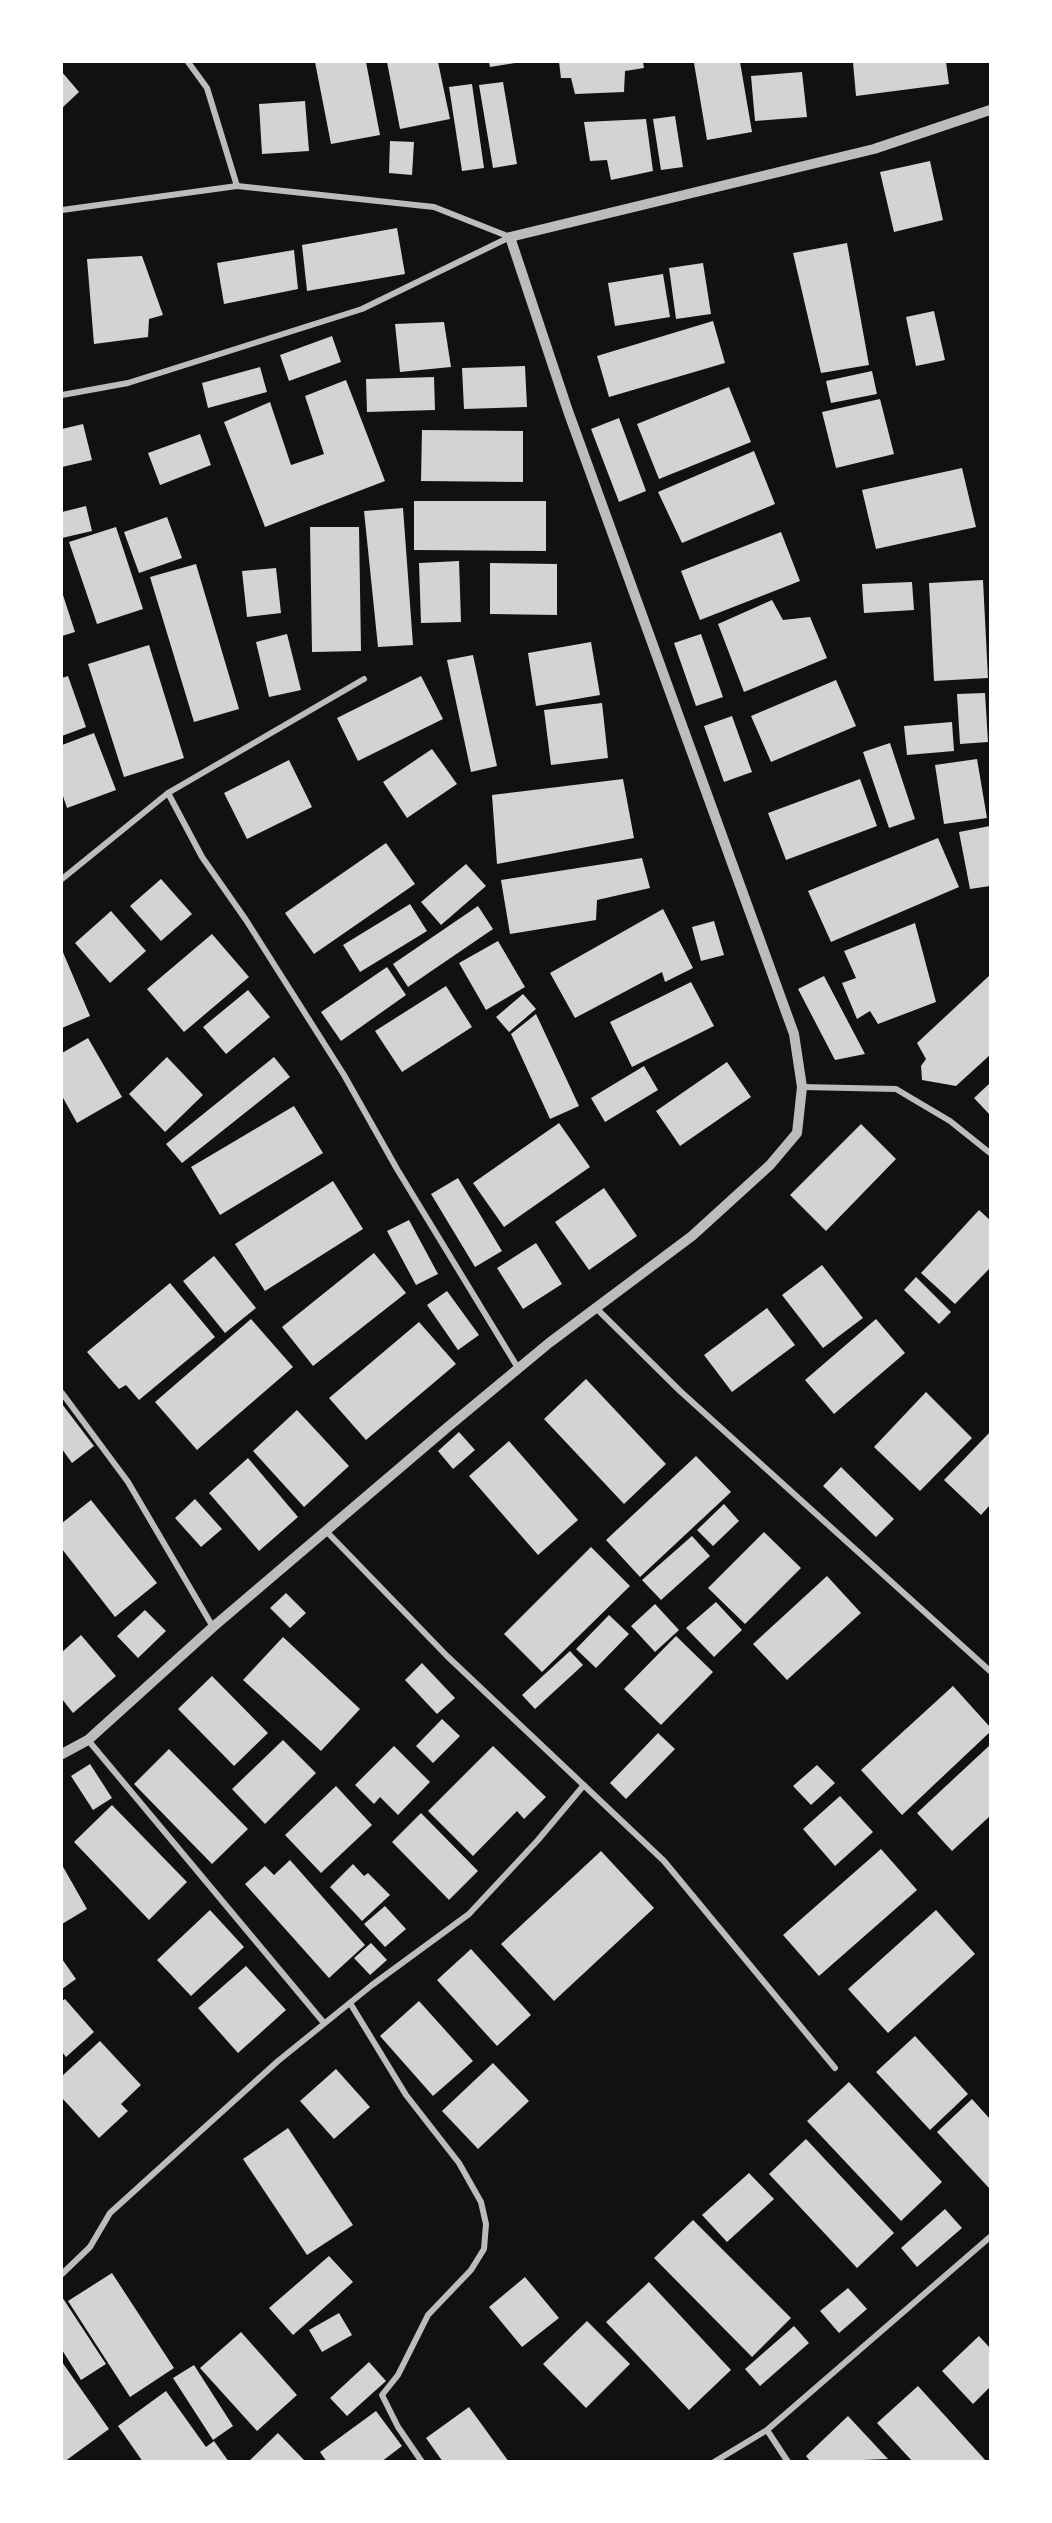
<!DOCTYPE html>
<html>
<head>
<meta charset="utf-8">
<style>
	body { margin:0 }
	#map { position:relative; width:1052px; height:2523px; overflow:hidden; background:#111; font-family:Arial,sans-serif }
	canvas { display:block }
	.frame { position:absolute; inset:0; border:63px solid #fff; pointer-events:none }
</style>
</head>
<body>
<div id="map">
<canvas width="1052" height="2523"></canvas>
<div class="frame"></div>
</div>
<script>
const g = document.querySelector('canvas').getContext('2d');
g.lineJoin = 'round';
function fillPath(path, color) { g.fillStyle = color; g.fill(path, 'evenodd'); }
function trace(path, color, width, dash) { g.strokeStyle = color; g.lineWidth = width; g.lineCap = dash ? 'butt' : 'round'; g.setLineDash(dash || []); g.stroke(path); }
const building = new Path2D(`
	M315,62H366L380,135L331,144Z
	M387,62H438L450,119L400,129Z
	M489,62H515V63L490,67Z
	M559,62H643L644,68L625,71L624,92L575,94L571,78H561Z
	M703,62H740L752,132L707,140L694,63Z
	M853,62H946L949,84L856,96Z
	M62,72L79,92L62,108Z
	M802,72L807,117L755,121L751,76Z
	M503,82L517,164L493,168L479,85Z
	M472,84L484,168L462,171L449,87Z
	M305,101L309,151L262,154L259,104Z
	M675,116L683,167L661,170L653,119Z
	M646,119L653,171L611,180L607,160L590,161L584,122Z
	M390,141L414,142L412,175L389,173Z
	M930,161L943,220L894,232L880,172Z
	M397,228L405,274L307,291L302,245Z
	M847,243L869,365L821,373L793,253Z
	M294,250L298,289L224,304L217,263Z
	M142,256L163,315L149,319L148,337L94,344L87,259Z
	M703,263L711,314L676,319L669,268Z
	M663,274L670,317L615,326L608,283Z
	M934,311L945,360L916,366L906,317Z
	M713,321L725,363L609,397L597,356Z
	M444,322L451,367L400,372L395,324Z
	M332,336L341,362L289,381L280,355Z
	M525,366L527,407L464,409L462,368Z
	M260,367L267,392L208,408L202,383Z
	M872,371L877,394L831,403L826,381Z
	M434,377L435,410L367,412L366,379Z
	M346,380L385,481L265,527L224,422L270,402L291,465L324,454L305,396Z
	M729,387L751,442L659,479L637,424Z
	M880,399L894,454L836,468L822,412Z
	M619,418L646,491L619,502L591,429Z
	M83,424L92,460L62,467V429Z
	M422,430L523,431V482L421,481Z
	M200,434L211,465L160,485L148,453Z
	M754,451L775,504L682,543L658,492Z
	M962,468L976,527L876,549L862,490Z
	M414,501H546V551L414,550Z
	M86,506L92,531L62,538V512Z
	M403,508L413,645L378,647L364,511Z
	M167,517L182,558L139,573L124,532Z
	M116,527L143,609L97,624L69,542Z
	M310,527H359L361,651L312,652Z
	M781,532L800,581L700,620L681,571Z
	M459,561L461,622L421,623L419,563Z
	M490,563L557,564V615L490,614Z
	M196,564L239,709L194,722L150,577Z
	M276,568L281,613L247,617L242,571Z
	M983,580L988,678L934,681L929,583Z
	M912,582L914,610L864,613L862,584Z
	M62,592L75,632L62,636Z
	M772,600L783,620L810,617L827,658L744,692L718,624Z
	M287,634L301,690L269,697L256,642Z
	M701,634L723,697L696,706L674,643Z
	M591,642L600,695L536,706L528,653Z
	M149,645L184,758L124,777L88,664Z
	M473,655L497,766L471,772L447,660Z
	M68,676L86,727L62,736V678Z
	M421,676L443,719L358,761L337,718Z
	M836,680L856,726L771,762L751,716Z
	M985,693L988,742L960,744L957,694Z
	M602,703L608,758L551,765L544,710Z
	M732,716L752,772L724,782L704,726Z
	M952,722L954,751L907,755L904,726Z
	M94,733L116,790L67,808L62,793V745Z
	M890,743L915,819L889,828L863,752Z
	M432,749L457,784L407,818L383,782Z
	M977,759L987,818L944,824L935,765Z
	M289,760L312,807L247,839L224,793Z
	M623,779L634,838L497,864L492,795Z
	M860,779L877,826L786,860L768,813Z
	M990,826V886L970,889L959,832Z
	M938,838L959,887L831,942L808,891Z
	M386,843L415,884L314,954L285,913Z
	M642,858L650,888L597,900L596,920L510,934L501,880Z
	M466,864L486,886L441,925L421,902Z
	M161,879L192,914L161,941L130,906Z
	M410,904L427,931L360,972L343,945Z
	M478,906L493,929L408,987L393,964Z
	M663,909L693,968L665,982L662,972L575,1018L550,973Z
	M111,911L146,951L110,983L75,943Z
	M714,921L724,955L701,961L692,927Z
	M915,923L936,1002L878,1024L870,1011L857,1019L842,983L856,978L844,951Z
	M212,934L249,977L184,1032L147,989Z
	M498,941L525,987L486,1010L459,963Z
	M62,950L90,1016L62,1028Z
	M387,967L406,995L341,1041L321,1012Z
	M990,975V1055L956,1086L922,1080L921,1066L926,1059L917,1043Z
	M824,976L865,1054L835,1060L798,989Z
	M691,982L714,1026L632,1067L610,1022Z
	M446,986L472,1027L402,1072L375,1031Z
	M248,990L270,1017L226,1054L203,1027Z
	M523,994L536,1009L509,1032L496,1017Z
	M536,1014L579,1106L550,1119L511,1034Z
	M88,1038L122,1097L77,1123L62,1096V1053Z
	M167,1057L203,1095L165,1132L129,1094Z
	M274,1057L290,1077L182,1163L166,1144Z
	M727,1062L751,1097L680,1146L656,1111Z
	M644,1066L658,1090L605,1122L591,1098Z
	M990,1083V1115L974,1098Z
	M294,1106L323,1153L220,1215L191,1167Z
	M559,1123L590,1167L504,1227L473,1183Z
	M861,1124L896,1159L826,1231L790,1195Z
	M458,1178L502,1251L475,1267L431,1194Z
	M333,1181L363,1229L265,1291L235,1244Z
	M604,1188L637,1236L589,1270L555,1222Z
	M979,1210L990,1220V1268L955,1304L921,1273Z
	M409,1220L438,1274L416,1285L387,1231Z
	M536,1243L562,1284L523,1309L497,1268Z
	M374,1253L406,1293L313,1366L282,1327Z
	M214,1256L256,1308L225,1333L183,1281Z
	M822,1265L863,1318L823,1348L782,1295Z
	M916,1277L951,1312L939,1324L904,1290Z
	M170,1283L215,1337L139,1400L126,1385L119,1389L87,1352Z
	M447,1291L479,1335L458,1350L427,1305Z
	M767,1308L795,1345L732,1392L704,1355Z
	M251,1319L293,1367L197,1450L155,1402Z
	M876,1319L905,1353L834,1414L805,1380Z
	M419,1322L456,1364L366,1440L329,1398Z
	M586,1379L666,1464L624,1504L544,1419Z
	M926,1392L972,1438L920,1491L874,1447Z
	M62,1404L94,1446L72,1463L62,1449Z
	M297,1410L349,1466L304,1507L253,1451Z
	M459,1432L475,1450L453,1469L438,1451Z
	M990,1432V1505L981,1515L944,1480Z
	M509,1441L578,1520L538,1555L469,1476Z
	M696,1456L731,1492L640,1577L606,1540Z
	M248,1458L298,1517L259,1551L209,1493Z
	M841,1467L894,1519L876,1537L823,1486Z
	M195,1499L222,1529L201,1547L175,1518Z
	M91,1500L157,1583L115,1617L62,1549V1523Z
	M724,1504L739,1521L713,1546L697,1530Z
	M764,1532L801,1568L745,1624L708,1588Z
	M692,1536L710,1556L661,1600L642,1580Z
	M591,1547L630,1586L542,1672L504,1634Z
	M827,1576L861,1613L787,1680L753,1644Z
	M286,1593L306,1613L290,1628L270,1608Z
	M716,1602L742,1630L714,1657L686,1628Z
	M655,1604L679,1630L655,1652L631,1626Z
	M145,1610L166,1631L138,1658L117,1636Z
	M609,1615L629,1634L596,1668L576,1649Z
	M81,1635L116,1676L73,1713L62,1699V1652Z
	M676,1636L713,1672L661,1725L624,1689Z
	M283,1637L360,1709L321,1751L243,1680Z
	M570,1651L583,1665L535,1709L522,1695Z
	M422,1663L455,1698L437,1714L405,1680Z
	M212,1676L268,1733L234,1766L178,1709Z
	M953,1686L990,1727V1732L902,1815L861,1770Z
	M442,1719L460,1736L433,1763L416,1746Z
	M658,1733L675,1749L626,1799L610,1783Z
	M283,1740L316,1773L265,1824L232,1789Z
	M990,1745V1816L952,1851L917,1813Z
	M394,1746L430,1782L398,1815L380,1797L374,1804L355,1785Z
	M493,1746L546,1797L524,1819L517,1811L473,1856L428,1811Z
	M169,1749L248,1829L212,1864L134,1784Z
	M90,1764L112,1798L93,1810L71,1776Z
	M817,1765L835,1783L811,1805L793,1786Z
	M336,1786L372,1825L321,1873L285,1835Z
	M840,1796L873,1832L835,1866L803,1829Z
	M112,1805L187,1882L149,1920L74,1842Z
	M421,1813L478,1871L449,1900L392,1842Z
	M881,1849L917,1890L819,1976L783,1935Z
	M601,1851L654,1908L554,2001L501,1944Z
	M290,1860L365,1945L329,1978L245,1884L265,1866L274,1875Z
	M353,1864L364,1876L368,1873L390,1895L362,1921L330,1887Z
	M62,1865L87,1909L62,1924Z
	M385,1906L406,1929L385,1947L364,1924Z
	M210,1910L244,1947L191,1996L157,1960Z
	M936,1910L975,1954L888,2033L848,1989Z
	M371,1943L387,1960L370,1975L354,1958Z
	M471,1949L531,2015L497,2046L437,1980Z
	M62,1959L76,1979L62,1989Z
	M246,1966L286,2010L238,2053L198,2008Z
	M65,1999L94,2032L66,2057L62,2052V2001Z
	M419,2001L473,2061L433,2096L380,2036Z
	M915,2036L968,2094L930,2130L876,2072Z
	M100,2041L141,2085L121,2104L128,2111L99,2138L62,2098V2076Z
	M493,2063L529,2101L478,2149L442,2111Z
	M336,2069L370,2107L334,2139L300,2101Z
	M849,2082L942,2182L901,2221L807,2121Z
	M972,2099L990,2119L989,2188L937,2132Z
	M288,2128L353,2225L307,2255L243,2159Z
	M806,2139L894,2233L857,2268L769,2174Z
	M749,2173L774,2199L727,2242L702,2215Z
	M945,2209L962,2228L917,2267L901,2248Z
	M693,2220L791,2318L752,2357L654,2258Z
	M329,2256L353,2282L293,2335L269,2308Z
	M112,2273L174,2368L130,2397L68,2301Z
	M525,2277L559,2318L522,2347L489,2307Z
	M649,2282L731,2370L689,2410L606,2322Z
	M848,2288L867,2309L839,2333L820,2311Z
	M62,2297L106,2364L81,2380L62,2350Z
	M339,2313L352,2335L322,2352L309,2330Z
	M587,2321L630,2364L586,2408L543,2364Z
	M794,2326L809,2343L760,2386L745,2369Z
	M241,2332L297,2395L257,2431L200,2368Z
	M979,2336L990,2348V2387L973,2404L942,2371Z
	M62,2362L109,2429L64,2462H62Z
	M369,2362L386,2381L347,2416L330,2398Z
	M194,2365L233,2426L213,2440L173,2378Z
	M918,2386L987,2462H913L877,2423Z
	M166,2391L206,2447L214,2441L229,2462H143L118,2426Z
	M469,2407L509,2462H443L426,2438Z
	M376,2411L402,2446L381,2462H327L320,2452Z
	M848,2416L888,2459L811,2462L806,2456Z
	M278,2433L304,2460L248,2462Z`);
const minor = new Path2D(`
	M188,62L207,88L237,186
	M62,210L237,186L434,207L510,237
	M62,395L128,383L362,309L510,237
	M168,793L202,857L246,920L344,1075L397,1169L518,1368
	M62,879L168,793L364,679
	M802,1087L896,1089L950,1121L990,1153
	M596,1308L680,1391L990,1671
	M62,1393L128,1482L213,1627
	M327,1532L447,1656L664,1861L835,2068
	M88,1740L324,2023
	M350,2003L406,2095L459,2163L481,2202L486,2224L484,2249L471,2270L428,2315L398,2375L382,2395L398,2427L422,2462
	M62,2274L90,2247L110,2213L278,2061L372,1985L469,1914L538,1840L584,1785
	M767,2430L788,2462
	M714,2462L767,2430L990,2237`);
const tertiary = new Path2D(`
	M62,1754L88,1740L213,1627L449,1426L549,1343L692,1236L770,1165L797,1133L802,1087L794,1034L568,411L510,237L874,149L990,110`);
fillPath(building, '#d3d3d3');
trace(minor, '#bcbcbc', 6);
trace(tertiary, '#bcbcbc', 10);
</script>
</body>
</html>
